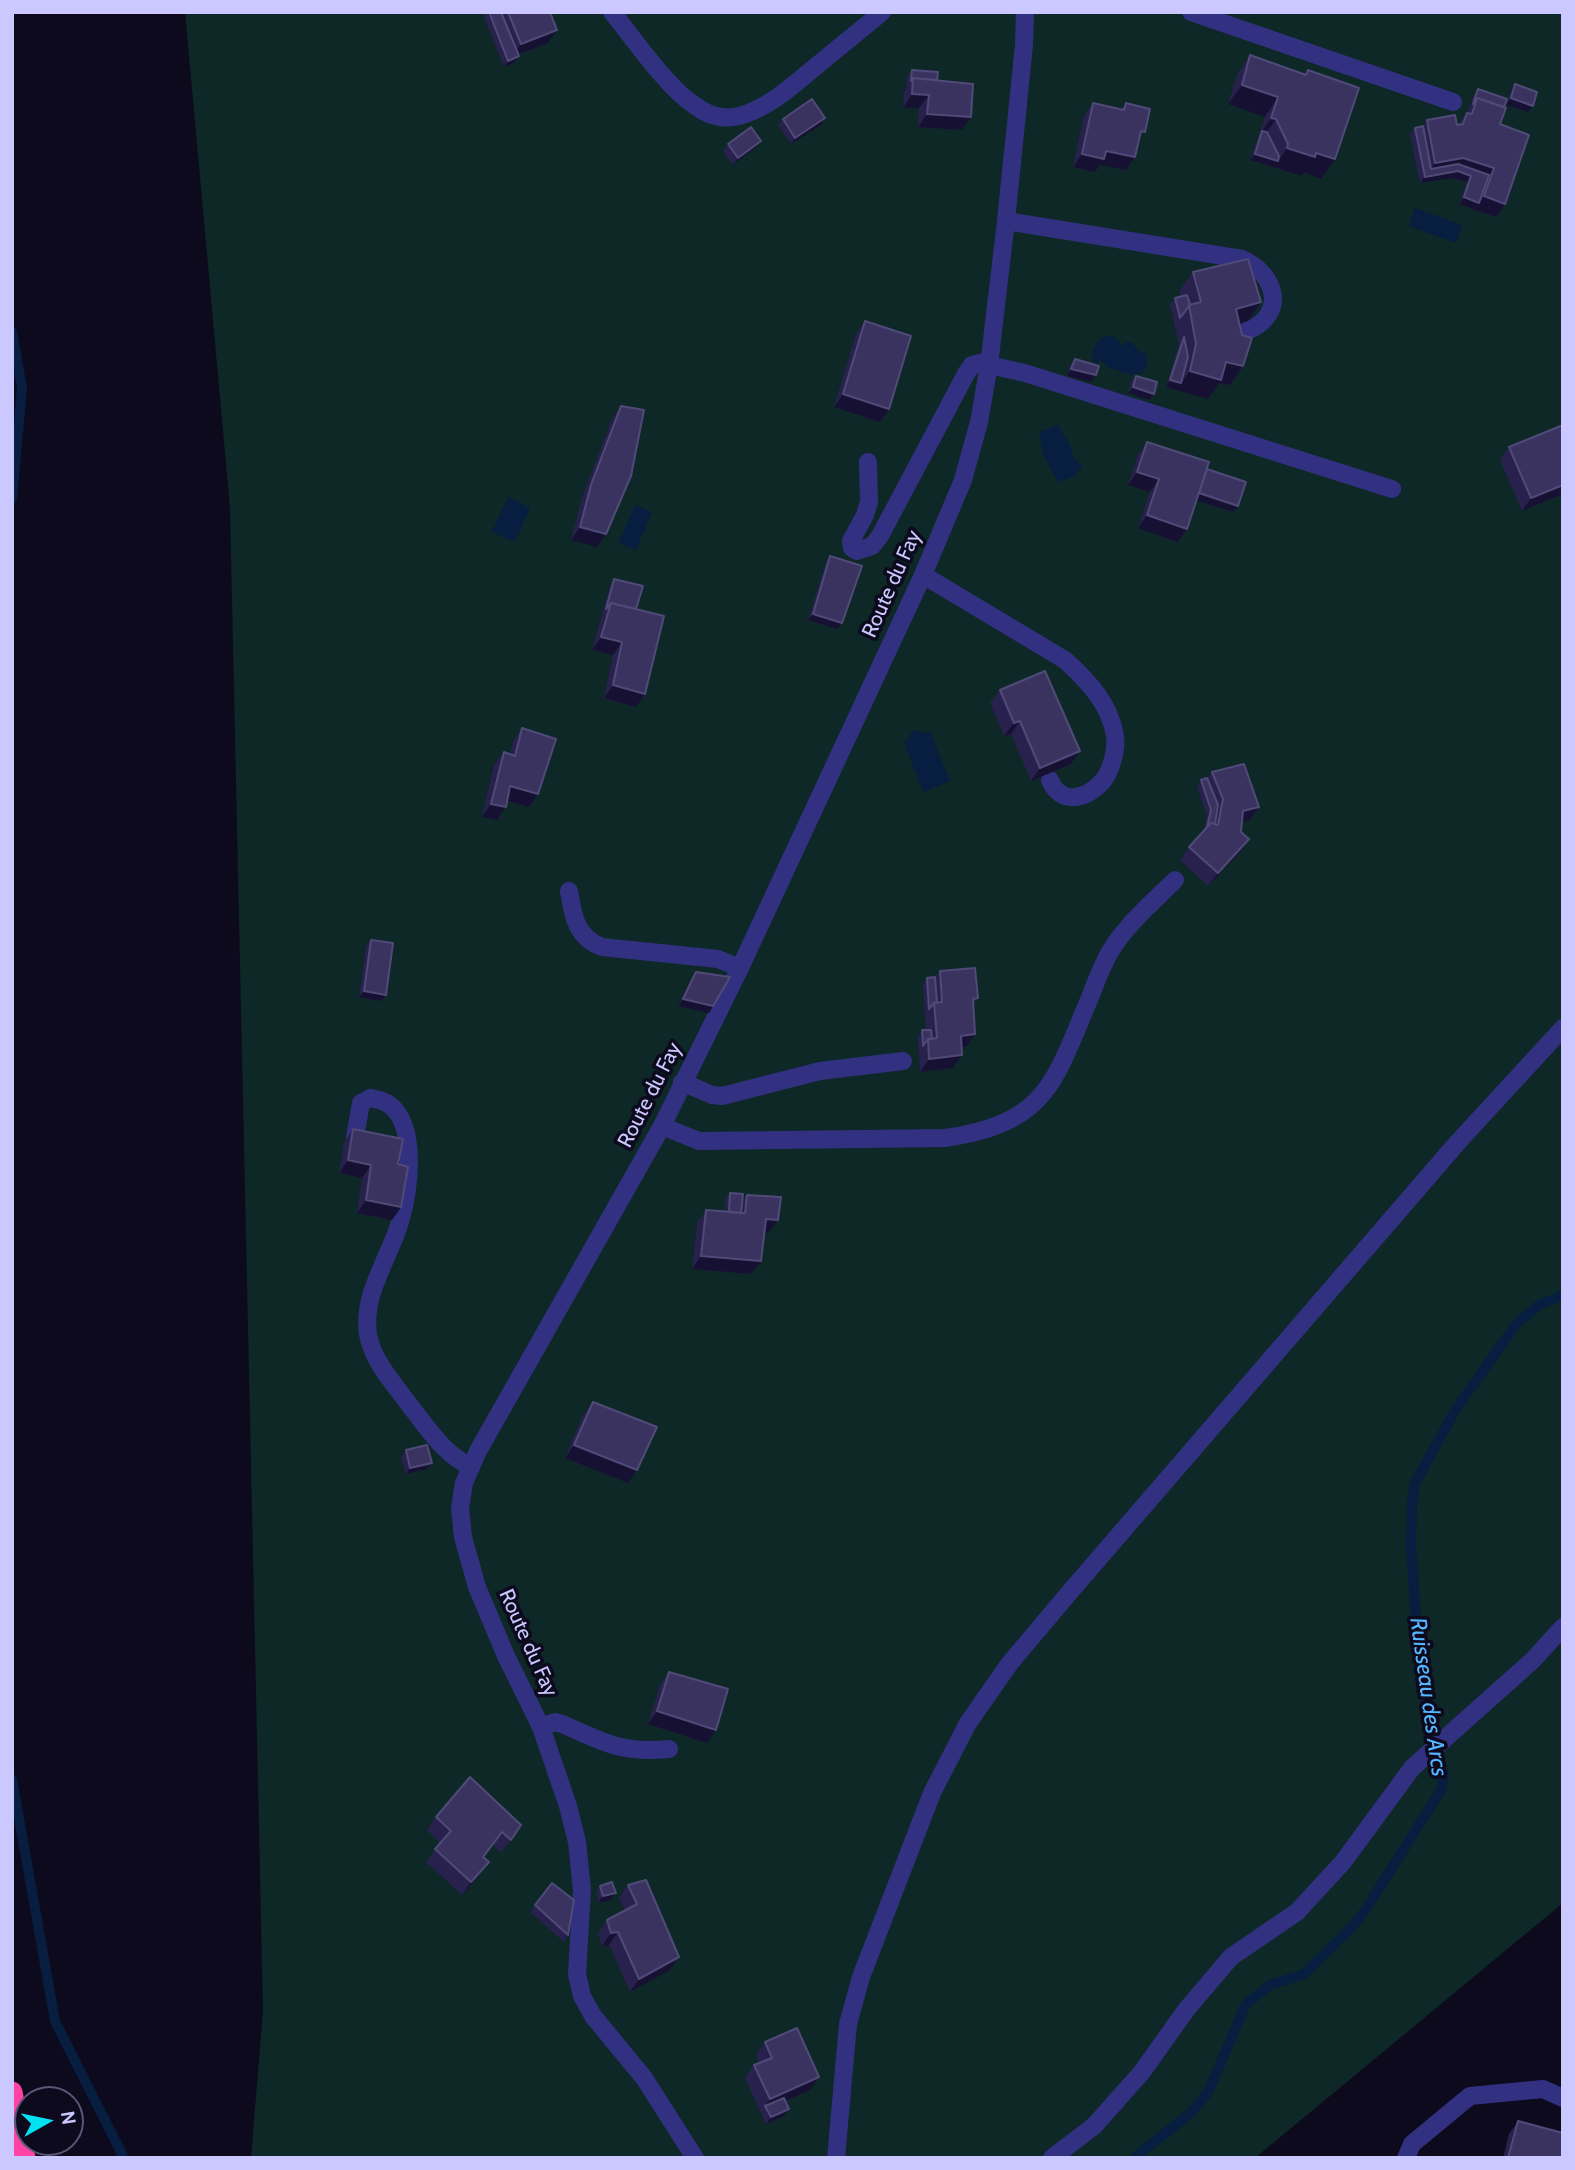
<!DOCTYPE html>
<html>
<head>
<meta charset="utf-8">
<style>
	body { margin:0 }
	#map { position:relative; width:1575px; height:2170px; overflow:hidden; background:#0d0a1e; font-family:Cabin,sans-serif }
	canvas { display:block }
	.frame { position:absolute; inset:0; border:14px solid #cbc7ff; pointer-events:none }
	.north { position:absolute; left:14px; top:2086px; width:70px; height:70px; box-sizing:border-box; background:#0d0a1e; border:2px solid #595678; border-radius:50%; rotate:81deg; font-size:19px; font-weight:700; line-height:28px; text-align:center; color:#cbc7ff }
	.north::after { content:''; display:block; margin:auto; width:24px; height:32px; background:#00e2f2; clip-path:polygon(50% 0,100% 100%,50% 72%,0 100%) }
</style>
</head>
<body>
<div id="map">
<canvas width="1575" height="2170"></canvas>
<div class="frame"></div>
<div class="north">N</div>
</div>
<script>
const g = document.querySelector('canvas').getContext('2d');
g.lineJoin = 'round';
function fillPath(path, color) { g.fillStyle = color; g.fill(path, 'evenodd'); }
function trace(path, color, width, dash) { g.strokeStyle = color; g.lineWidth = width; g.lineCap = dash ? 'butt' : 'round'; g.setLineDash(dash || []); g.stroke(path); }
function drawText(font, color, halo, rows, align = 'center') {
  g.font = font + ' Cabin,sans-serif'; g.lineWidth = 7; g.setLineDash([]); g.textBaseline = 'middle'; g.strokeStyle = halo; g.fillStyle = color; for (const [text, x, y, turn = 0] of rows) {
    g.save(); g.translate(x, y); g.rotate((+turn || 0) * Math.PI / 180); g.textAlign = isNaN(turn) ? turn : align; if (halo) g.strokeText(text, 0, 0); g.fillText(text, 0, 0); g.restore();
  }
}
const green = new Path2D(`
	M185,12H1563V1903L1255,2158H251L263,2010L230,508Z`);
const water = new Path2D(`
	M1415,208L1462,225L1456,243L1409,226Z
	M1107,336H1113L1123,346L1126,342H1132L1138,351L1145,353L1148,362L1143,373C1131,378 1109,369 1100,360L1095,366C1089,354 1095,340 1107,336Z
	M1058,425L1069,444L1075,459L1082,466L1076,475L1058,482L1044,456L1039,432Z
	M508,497L530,508L515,542L492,532Z
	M635,505L652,512L636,550L619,543Z
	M916,730L925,733L930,731L950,781L923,792L904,742L909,739L911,733Z`);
const stream = new Path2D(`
	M12,332L22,388L12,499
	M12,1779L55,2021L124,2158
	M1134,2158L1192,2112L1208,2092L1246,2004L1270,1985L1304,1974L1353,1926L1366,1909L1441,1790L1444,1775L1442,1767L1437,1763L1423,1692L1417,1634L1411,1547L1412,1501L1415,1483L1456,1409L1517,1323L1539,1305L1563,1295`);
const lane = new Path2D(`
	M612,12C634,39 666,86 694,105C707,115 723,120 739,116C770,108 795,83 820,63C840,46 861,30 882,12
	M1191,12L1453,102
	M1006,221L1242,259C1277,274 1287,315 1247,331
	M868,462L869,502L865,515L851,541L852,548L857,551L872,546L880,536L967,372L972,365L980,363L1025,373L1392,489
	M923,575L1065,660C1088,681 1110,704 1115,736C1117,749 1111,772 1102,782C1085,800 1060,805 1050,780
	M569,891C573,916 576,937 602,947L718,959L740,968
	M682,1082L712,1095L722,1096L820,1071L903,1061
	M662,1126L699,1141L945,1138C1048,1123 1054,1082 1091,995C1097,979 1103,962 1113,947C1130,921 1154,901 1175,880
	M355,1137L361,1103L370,1098C376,1099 384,1101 390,1105C418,1127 409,1192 400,1222C389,1259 362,1294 368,1334C372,1361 396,1386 411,1407C429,1430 444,1454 471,1467
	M541,1727L555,1722L562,1724C604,1742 622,1754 669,1749
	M836,2158L848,2024L861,1977L932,1793L968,1723L1010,1663L1069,1593L1458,1142L1563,1028`);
const street = new Path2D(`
	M695,2158L644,2078L593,2016L582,1996L577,1974L582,1890L577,1842L568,1806L541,1727L506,1656L477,1587L463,1537L460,1508L464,1483L478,1451L662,1126L740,968L923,575L963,480L979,422L989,365L1006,221L1024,45L1025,12
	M1052,2158L1094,2126L1142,2072L1186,2010L1231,1957L1297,1912L1343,1862L1412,1768L1533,1660L1563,1627
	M1406,2158L1412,2144L1470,2096L1543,2089L1563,2098`);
const highway = new Path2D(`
	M12,2092L25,2158`);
const wall = new Path2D(`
	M482,12H550L548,43L518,55L519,56L514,63L504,67Z
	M1250,55L1305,74L1308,70L1335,159L1321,179L1304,172L1301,176L1250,160L1265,117L1228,104L1237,75Z
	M912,70L937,80L971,117L962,130L918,127L919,108H903L904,91L907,87V76Z
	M1515,84L1528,112L1506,105L1511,91Z
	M1478,89L1504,107L1500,124L1505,204L1496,217L1459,204L1467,182L1453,178L1420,183L1410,134L1415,128L1423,126L1427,120L1458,124L1467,113L1474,95Z
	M1093,103L1121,110L1126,103L1139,141L1135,157L1126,170L1100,165L1095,172L1073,167L1084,116Z
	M825,118L821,125L791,144L778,125L783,119Z
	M728,144L756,147L733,165L723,151Z
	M1193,272L1261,302L1248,321L1239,324L1230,385L1219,383L1208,399L1166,387L1179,344L1170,305L1175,298L1181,297L1179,291Z
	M865,321L889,409L880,422L834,407L856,334Z
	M1075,359L1092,382L1067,376L1070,365Z
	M1136,376L1149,400L1128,393L1131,382Z
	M621,406L597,547L571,540L582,498L612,419Z
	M1147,442L1207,469L1233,512L1197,500L1187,529L1178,542L1138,528L1150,492L1128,485L1138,455Z
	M1509,447L1563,494L1522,511L1500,460Z
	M830,556L837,629L808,620L826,562Z
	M614,579L636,609V707L604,698L613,655L592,650L610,586Z
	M1000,690L1071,764L1031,781L1011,734L1004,736L990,703Z
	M522,728L538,794L529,807L507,801L497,820L482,817L494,765L504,752L510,754L513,741Z
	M1212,772L1259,807L1250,820L1242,822L1241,832L1249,839L1240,852L1208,886L1180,860L1189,847L1203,832L1207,816L1197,787L1201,780L1207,778Z
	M371,940L386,995L381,1001L359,997L366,946Z
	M940,971L978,998L973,1005L966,1047L962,1048V1055L953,1068L920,1072L918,1037L922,1030H926L923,985L927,978L935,977Z
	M696,972L713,1006L709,1013L678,1006L691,979Z
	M353,1129L398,1164L401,1207L392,1220L357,1213L362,1178L339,1173L344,1142Z
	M730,1193L742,1201L747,1195L769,1233L765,1232L752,1274L692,1269L697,1223L706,1210L725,1212V1199Z
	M593,1402L628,1483L565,1458L583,1415Z
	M406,1450L432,1463L427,1469L406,1474L401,1457Z
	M669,1672L707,1743L648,1724L660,1685Z
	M436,1817L521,1825L501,1853L493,1845L484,1858L489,1862L479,1875L462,1895L426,1862L440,1843L427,1830Z
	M552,1883L568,1935L564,1942L530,1912Z
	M628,1885L670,1970L630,1992L609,1945L602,1946L598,1933L607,1920L625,1911L619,1898Z
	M600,1886L611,1900L598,1903L596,1892Z
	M765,2042L819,2077L810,2090L785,2101L789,2109L784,2116L766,2124L745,2078L754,2065L759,2063L756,2055Z
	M1518,2121L1563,2158H1503L1509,2134Z`);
const shadedWall = new Path2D(`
	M557,30L548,43L512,57L521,44Z
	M519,56L514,63L504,67L508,61Z
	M1242,85L1278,97L1265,117L1228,104Z
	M912,94L929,95L919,108H903Z
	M1511,98L1533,106L1528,112L1506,105Z
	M927,114L971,117L962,130L918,127Z
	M825,118L821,125L791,144L795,138Z
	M1271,118L1276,119L1262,139V131L1258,137Z
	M761,141L756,147L733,165L738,158Z
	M1287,148L1316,153L1335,159L1321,179L1304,172L1301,176L1274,167Z
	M1106,151L1135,157L1126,170L1100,165L1095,172L1073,167L1082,154Z
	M1255,154L1278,161L1274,167L1250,160Z
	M1463,158L1494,168L1485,181L1471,176L1467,182L1453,178L1420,183L1435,163Z
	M1484,196L1505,204L1496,217L1459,204L1464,197L1479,203Z
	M1261,302L1248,321L1222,328L1236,309Z
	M1226,362L1243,366L1230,385L1219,383L1208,399L1166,387L1170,380L1181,383L1190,371Z
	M1071,369L1096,375L1092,382L1067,376Z
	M1133,387L1154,394L1149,400L1128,393Z
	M843,394L889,409L880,422L834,407Z
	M1137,472L1159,479L1150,492L1128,485Z
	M1563,485V494L1522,511L1531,498Z
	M1197,492L1238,506L1233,512L1192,499Z
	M1147,515L1187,529L1178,542L1138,528Z
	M580,527L606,534L597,547L571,540Z
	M813,614L842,623L837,629L808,620Z
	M601,637L622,642L613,655L592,650Z
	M613,685L645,694L636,707L604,698Z
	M1020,721L1011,734L1004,736L1014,723Z
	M1080,751L1071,764L1031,781L1040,768Z
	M510,786L538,794L529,807L501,799Z
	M491,804L506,807L497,820L482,817Z
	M1259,807L1250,820L1234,824L1243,811Z
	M1249,839L1240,852L1208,886L1218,873Z
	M364,991L386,995L381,1001L359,997Z
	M683,999L713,1006L709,1013L678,1006Z
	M975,1034L966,1047L952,1049L961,1036Z
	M962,1055L953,1068L920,1072L929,1059Z
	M348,1160L371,1165L362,1178L339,1173Z
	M366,1200L401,1207L392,1220L357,1213Z
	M766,1219L778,1220L769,1233L757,1232Z
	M701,1256L761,1261L752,1274L692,1269Z
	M574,1445L637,1470L628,1483L565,1458Z
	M432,1463L427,1469L406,1474L410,1468Z
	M657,1711L716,1730L707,1743L648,1724Z
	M489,1862L479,1875L462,1895L471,1882Z
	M616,1893L611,1900L598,1903L603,1896Z
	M618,1932L609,1945L602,1946L611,1933Z
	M679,1957L670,1970L630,1992L639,1979Z
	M819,2077L810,2090L767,2109L765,2106L770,2099Z
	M789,2109L784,2116L766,2124L771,2117Z`);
const building = new Path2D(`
	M489,12H501L519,56L508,61Z
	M508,12H550L557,30L521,44Z
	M1250,55L1306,75L1308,70L1359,88L1335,159L1316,153L1315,157L1287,148L1288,144L1276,119L1271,118L1278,97L1242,85Z
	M912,70L938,72L937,80L913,78L911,81Z
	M913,78L973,84L971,117L927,114L929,95L912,94Z
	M1515,84L1537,92L1533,106L1511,98Z
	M1478,89L1507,99L1504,107L1477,98L1473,104Z
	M1477,98L1506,108L1500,124L1529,135L1505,204L1484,196L1494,168L1463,158L1435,163L1427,120L1455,115L1457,125L1463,124L1467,113L1472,114Z
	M812,99L825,118L795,138L783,119Z
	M1093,103L1124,110L1126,103L1150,109L1145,132L1141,131L1135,157L1106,151L1104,159L1082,154Z
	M1423,126L1431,169L1458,164L1489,175L1479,203L1464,197L1471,176L1458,171L1425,177L1415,128Z
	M751,127L761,141L738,158L728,144Z
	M1262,131L1267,132L1279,156L1278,161L1255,154Z
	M1248,259L1261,302L1236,309L1242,335L1252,338L1243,366L1226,362L1221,380L1190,371L1196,344L1189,305L1201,302L1193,272Z
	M1187,295L1190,305L1180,318L1175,298Z
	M865,321L911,336L889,409L843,394Z
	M1184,337L1188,357L1181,383L1170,380Z
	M1075,359L1099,366L1096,375L1071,369Z
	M1136,376L1157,382L1154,394L1133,387Z
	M621,406L644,410L631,476L606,534L580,527L591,485Z
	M1563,425V485L1531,498L1509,447Z
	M1147,442L1209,462L1187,529L1147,515L1159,479L1137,472Z
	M1207,469L1246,482L1238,506L1199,493Z
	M830,556L862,566L842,623L813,614Z
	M614,579L643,586L636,609L611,603L606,609Z
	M611,603L664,616L645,694L613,685L622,642L601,637Z
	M1045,671L1080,751L1040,768L1020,721L1014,723L1000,690Z
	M522,728L556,739L538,794L510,786L506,807L491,804L504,752L515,756Z
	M1244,764L1259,807L1243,811L1241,832L1249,839L1218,873L1189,847L1211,823L1218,825L1223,799L1212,772Z
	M1207,778L1218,805L1215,824L1211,823L1207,827L1211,810L1201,780Z
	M371,940L393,943L386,995L364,991Z
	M975,968L978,998L973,999L975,1034L961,1036L962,1055L929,1059L928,1039L937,1038L934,1003L942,1002L940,971Z
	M696,972L730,977L713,1006L683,999Z
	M935,977L937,1002L934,1003L929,1009L927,978Z
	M922,1030H931L932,1039H928L923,1046Z
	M353,1129L403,1139L398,1164L408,1167L401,1207L366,1200L371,1165L348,1160Z
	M730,1193L743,1194L741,1213L729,1212Z
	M747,1195L781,1197L778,1220L766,1219L761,1261L701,1256L706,1210L745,1213Z
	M593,1402L657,1427L637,1470L574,1445Z
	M427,1445L432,1463L410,1468L406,1450Z
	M669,1672L728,1689L716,1730L657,1711Z
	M470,1777L521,1825L511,1840L502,1832L483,1857L489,1862L471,1882L435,1849L451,1831L436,1817Z
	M646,1880L679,1957L639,1979L618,1932L611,1933L607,1920L637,1904L628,1885Z
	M612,1882L616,1893L603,1896L600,1886Z
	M552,1883L574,1900L568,1935L535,1905Z
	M797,2028L819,2077L770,2099L754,2065L772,2058L765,2042Z
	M784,2098L789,2109L771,2117L765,2106Z
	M1518,2121L1563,2133V2158H1508Z`);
const streetNames = [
	["Route du Fay",892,584,-66],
	["Route du Fay",650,1095,-63],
	["Route du Fay",528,1643,66]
];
const waterNames = [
	["Ruisseau des Arcs",1428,1697,82]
];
fillPath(green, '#0d2826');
fillPath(water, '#071e40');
trace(stream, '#071e40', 10);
trace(lane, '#323181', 18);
trace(street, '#323181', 18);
trace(highway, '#ff42a3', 21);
fillPath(wall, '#28214d');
fillPath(shadedWall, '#161132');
fillPath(building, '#3a3360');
trace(building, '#504a79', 2);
drawText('21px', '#cbc7ff', '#0d0a1e', streetNames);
drawText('italic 23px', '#55b6ff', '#0d0a1e', waterNames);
</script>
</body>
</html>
